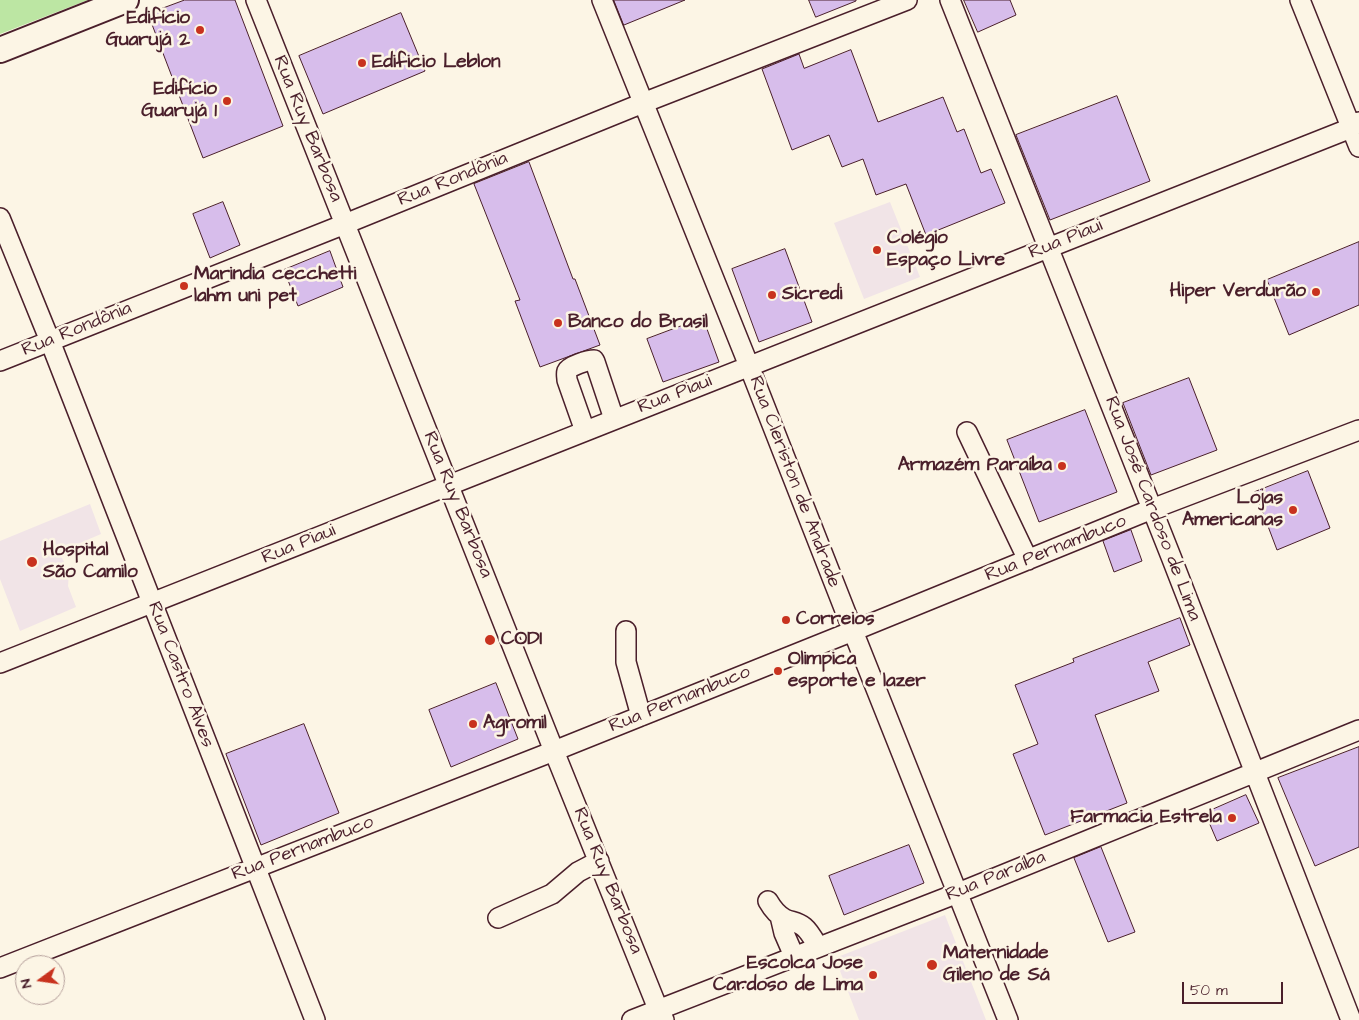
<!DOCTYPE html>
<html>
<head>
<meta charset="utf-8">
<style>
	body { margin:0 }
	#map { position:relative; width:1359px; height:1020px; overflow:hidden; background:#fcf5e5; font-family:"Architects Daughter",sans-serif }
	canvas { display:block }
	.north { position:absolute; left:15px; top:955px; width:50px; height:50px; box-sizing:border-box; background:#fcf5e5; border:1px solid #b59f9b; border-radius:50%; rotate:256deg; font-size:14px; font-weight:700; line-height:20px; text-align:center; color:#4a1f2b }
	.north::after { content:''; display:block; margin:auto; width:18px; height:22px; background:#c8321e; clip-path:polygon(50% 0,100% 100%,50% 72%,0 100%) }
	.scale { position:absolute; left:1182px; top:982px; width:101px; height:22px; box-sizing:border-box; border:2px solid #4a1f2b; border-top:0; padding-left:6px; font-size:15px; line-height:18px; white-space:nowrap; color:#4a1f2b; -webkit-text-stroke:4px #fcf5e5; paint-order:stroke }
</style>
</head>
<body>
<div id="map">
<canvas width="1359" height="1020"></canvas>
<div class="north">N</div>
<div class="scale">50 m</div>
</div>
<script>
const g = document.querySelector('canvas').getContext('2d');
g.lineJoin = 'round';
function fillPath(path, color) { g.fillStyle = color; g.fill(path, 'evenodd'); }
function trace(path, color, width, dash) { g.strokeStyle = color; g.lineWidth = width; g.lineCap = dash ? 'butt' : 'round'; g.setLineDash(dash || []); g.stroke(path); }
function drawText(font, color, halo, rows, align = 'center') {
  g.font = font + ' "Architects Daughter",sans-serif'; g.lineWidth = 5; g.setLineDash([]); g.textBaseline = 'middle'; g.strokeStyle = halo; g.fillStyle = color; for (const [text, x, y, turn = 0] of rows) {
    g.save(); g.translate(x, y); g.rotate((+turn || 0) * Math.PI / 180); g.textAlign = isNaN(turn) ? turn : align; if (halo) g.strokeText(text, 0, 0); g.fillText(text, 0, 0); g.restore();
  }
}
const built = new Path2D(`
	M890,202L920,277L864,299L834,223Z
	M90,504L101,534L59,552L69,572L68,586L76,607L20,631L0,579V541Z
	M945,915L986,1020H859L835,958Z`);
const green = new Path2D(`
	M0,0H88L0,34Z`);
const building = new Path2D(`
	M185,0H235L283,126L203,158L148,14Z
	M614,0H685L624,25Z
	M809,0H856V1L816,17Z
	M964,0H1010L1016,15L978,32Z
	M401,13L425,71L323,114L299,56Z
	M851,50L878,122L943,97L957,132L964,129L981,173L991,169L1005,203L926,235L906,184L876,195L863,159L842,167L829,135L792,150L762,69L799,54L804,68Z
	M1117,96L1150,181L1050,220L1016,135Z
	M529,162L573,279H575L600,345L540,367L515,301L520,300L474,184Z
	M223,202L240,245L210,258L193,214Z
	M1359,242V305L1289,335L1267,280Z
	M785,249L812,322L759,342L732,269Z
	M330,251L343,287L298,306L284,270Z
	M703,318L719,362L663,382L647,339Z
	M1189,378L1217,450L1151,475L1123,403Z
	M1085,410L1117,492L1039,522L1007,440Z
	M1308,471L1330,528L1277,550L1255,492Z
	M1131,530L1142,561L1114,572L1103,541Z
	M1180,618L1190,645L1148,662L1159,691L1095,715L1127,803L1045,835L1013,754L1038,744L1015,685L1074,662L1073,659Z
	M496,683L518,739L451,767L429,710Z
	M304,724L339,813L261,845L226,754Z
	M1359,747V847L1315,866L1278,778Z
	M1246,795L1259,823L1217,841L1205,813Z
	M909,845L924,883L844,915L829,876Z
	M1101,847L1135,932L1108,942L1074,858Z`);
const minor = new Path2D(`
	M256,0L554,751L658,1009L664,1020
	M602,0L749,366L853,631L1008,1020
	M950,0C1086,339 1220,679 1351,1020
	M1300,0L1359,147
	M0,218L50,341L315,1020
	M0,361L345,224L643,103L907,0
	M585,431L567,380C567,377 566,374 567,371C569,366 588,360 594,360L595,362L614,419
	M967,432L1028,560
	M626,631V662L641,716
	M0,663L1351,128L1359,122
	M768,901C772,908 777,915 785,919C792,922 798,922 804,927C810,932 814,940 818,947
	M780,916L784,933L794,956
	M498,918L552,894L578,872L599,861
	M0,968L554,751L853,631L1152,509L1359,430
	M632,1020L958,893L1359,730`);
const major = new Path2D(`
	M0,50L126,0`);
const markers = [
	[200,30,5,"#c8321e"],
	[362,63,5,"#c8321e"],
	[227,101,5,"#c8321e"],
	[877,250,5,"#c8321e"],
	[184,286,5,"#c8321e"],
	[1316,292,5,"#c8321e"],
	[772,295,5,"#c8321e"],
	[558,323,5,"#c8321e"],
	[1062,466,5,"#c8321e"],
	[1293,510,5,"#c8321e"],
	[32,562,6,"#c8321e"],
	[786,620,5,"#c8321e"],
	[490,640,6,"#c8321e"],
	[778,671,5,"#c8321e"],
	[473,724,5,"#c8321e"],
	[1232,818,5,"#c8321e"],
	[932,965,6,"#c8321e"],
	[873,975,5,"#c8321e"]
];
const poiNames = [
	["Edifício",190,19,"right"],
	["Guarujá 2",190,41,"right"],
	["Edificio Leblon",372,63],
	["Edifício",217,90,"right"],
	["Guarujá 1",217,112,"right"],
	["Colégio",887,239],
	["Espaço Livre",887,261],
	["Marindia cecchetti",194,275],
	["lahm uni pet",194,297],
	["Hiper Verdurão",1306,292,"right"],
	["Sicredi",782,295],
	["Banco do Brasil",568,323],
	["Armazém Paraíba",1052,466,"right"],
	["Lojas",1283,499,"right"],
	["Americanas",1283,521,"right"],
	["Hospital",43,551],
	["São Camilo",43,573],
	["Correios",796,620],
	["CODI",501,640],
	["Olimpica",788,660],
	["esporte e lazer",788,682],
	["Agromil",483,724],
	["Farmacia Estrela",1222,818,"right"],
	["Maternidade",943,954],
	["Gileno de Sá",943,976],
	["Escolca Jose",863,964,"right"],
	["Cardoso de Lima",863,986,"right"]
];
const streetNames = [
	["Rua Ruy Barbosa",307,129,68],
	["Rua Rondônia",453,180,-22],
	["Rua Piaui",1066,240,-22],
	["Rua Rondônia",77,330,-22],
	["Rua Piaui",675,395,-21],
	["Rua Cleriston de Andrade",794,482,69],
	["Rua Ruy Barbosa",457,505,68],
	["Rua José Cardoso de Lima",1152,509,69],
	["Rua Piaui",299,545,-22],
	["Rua Pernambuco",1056,549,-22],
	["Rua Castro Alves",180,675,69],
	["Rua Pernambuco",680,700,-22],
	["Rua Pernambuco",303,849,-21],
	["Rua Paraíba",996,877,-22],
	["Rua Ruy Barbosa",607,881,68]
];
fillPath(built, '#f1e4e7');
fillPath(green, '#bce6a3');
fillPath(building, '#d7bdeb');
trace(building, '#4a1f2b', 1);
trace(minor, '#4a1f2b', 22);
trace(major, '#4a1f2b', 28);
trace(minor, '#fcf5e5', 19);
trace(major, '#fcf5e5', 24);
for (const [x, y, r, color] of markers) { const dot = new Path2D(); dot.arc(x, y, r, 0, 2 * Math.PI); g.fillStyle = color; g.fill(dot); trace(dot, '#fcf5e5', 2); }
drawText('bold 19px', '#4a1f2b', '#fcf5e5', poiNames, 'left');
drawText('19px', '#4a1f2b', '#fcf5e5', streetNames);
</script>
</body>
</html>
